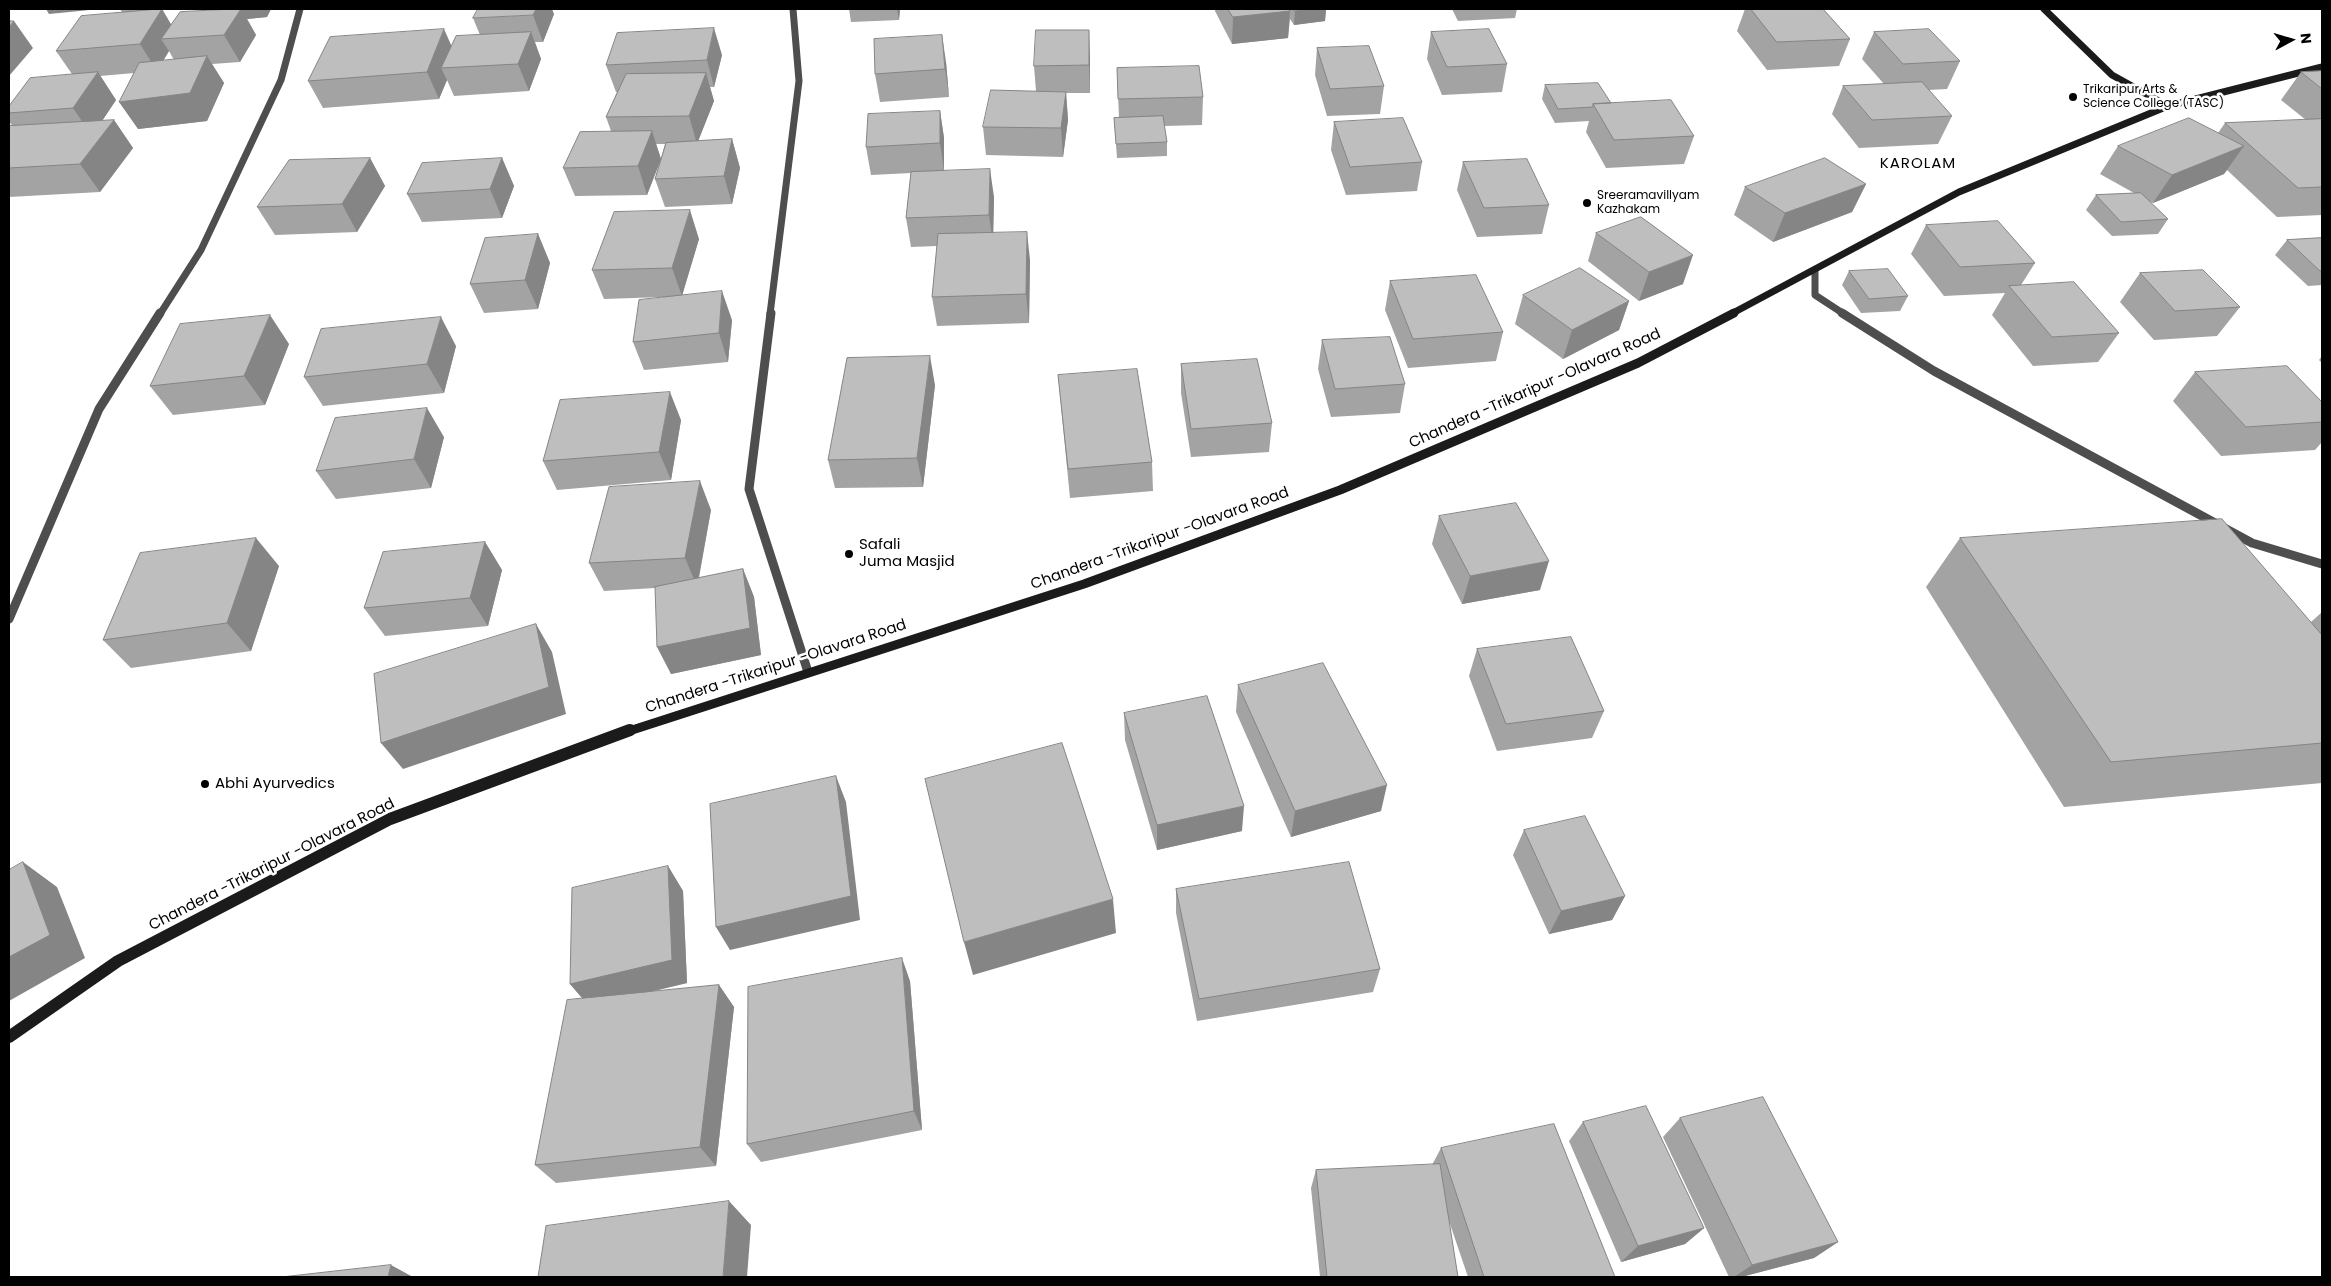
<!DOCTYPE html>
<html>
<head>
<meta charset="utf-8">
<style>
	body { margin:0 }
	#map { position:relative; width:2331px; height:1286px; overflow:hidden; background:#fff; font-family:Poppins,sans-serif }
	canvas { display:block }
	.frame { position:absolute; inset:0; border:10px solid #000; pointer-events:none }
	.north { position:absolute; left:2266px; top:15px; width:50px; height:50px; -webkit-text-stroke:4px #fff; paint-order:stroke; rotate:84deg; font-size:14px; font-weight:700; line-height:20px; text-align:center; color:#000 }
	.north::after { content:''; display:block; margin:auto; width:18px; height:22px; background:#000; clip-path:polygon(50% 0,100% 100%,50% 72%,0 100%) }
</style>
</head>
<body>
<div id="map">
<canvas width="2331" height="1286"></canvas>
<div class="frame"></div>
<div class="north">N</div>
</div>
<script>
const g = document.querySelector('canvas').getContext('2d');
g.lineJoin = 'round';
function trace(path, color, width, dash) { g.strokeStyle = color; g.lineWidth = width; g.lineCap = dash ? 'butt' : 'round'; g.setLineDash(dash || []); g.stroke(path); }
function fillPath(path, color) { g.fillStyle = color; g.fill(path, 'evenodd'); }
function drawText(font, color, halo, rows, align = 'center') {
  g.font = font + ' Poppins,sans-serif'; g.lineWidth = 5; g.setLineDash([]); g.textBaseline = 'middle'; g.strokeStyle = halo; g.fillStyle = color; for (const [text, x, y, turn = 0] of rows) {
    g.save(); g.translate(x, y); g.rotate((+turn || 0) * Math.PI / 180); g.textAlign = isNaN(turn) ? turn : align; if (halo) g.strokeText(text, 0, 0); g.fillText(text, 0, 0); g.restore();
  }
}
const minorFar1 = new Path2D(`
	M1815,271V295L1844,314
	M160,314L201,250L281,80L300,9
	M770,314L799,81L793,9`);
const minor = new Path2D(`
	M771,313L749,489L808,672
	M1842,313L1934,371L2252,543L2322,564
	M9,619L99,409L160,313`);
const secondaryFar2 = new Path2D(`
	M2044,9L2112,75L2168,106
	M1731,314L1959,192L2168,106L2322,67`);
const secondaryFar1 = new Path2D(`
	M626,732L1084,584L1340,490L1638,363L1734,313`);
const secondary = new Path2D(`
	M9,1037L118,961L390,819L630,730`);
const wall = new Path2D(`
	M120,9H172H162L171,25L217,10L216,9H271L267,17L247,19L256,35L240,62L212,64L224,83L207,121L138,129L134,73L100,76L116,100L102,121L114,120L133,148L100,192L9,197V168L12,125L9,122V106L72,74L56,51L122,12ZM169,51L174,60L163,61Z
	M849,9H900L899,20L851,22Z
	M1215,9H1326L1325,21L1294,25L1290,19L1288,38L1232,44L1215,11Z
	M1452,9H1517L1515,18L1458,21Z
	M1745,9H1823L1850,39L1839,66L1767,70L1737,31Z
	M554,14L543,42H535L541,59L529,91L454,96L447,80L439,99L323,108L308,81L452,46L480,35L473,18Z
	M1431,32L1507,64L1502,92L1442,95L1427,59Z
	M1874,32L1960,61L1947,89L1928,90L1952,116L1938,144L1859,148L1832,114L1843,86L1884,84L1862,59Z
	M1317,48L1384,86L1380,114L1327,116L1315,75Z
	M722,55L714,87H710L714,101L698,141L732,139L740,168L732,204L665,207L655,179L661,159L647,195L575,196L563,168L611,131L606,117L617,92H616L606,65ZM656,144H665L661,159Z
	M1090,57V93H1066L1068,120L1063,157L986,155L983,127L1036,91L1034,66Z
	M946,62L949,97L880,102L875,74Z
	M1117,68L1203,97L1202,125L1164,126L1167,142V156L1117,158L1114,118H1119Z
	M2322,71V215L2277,217L2227,170L2224,174L2153,203L2150,202L2168,219L2158,234L2112,236L2086,210L2096,195L2134,193L2100,174L2118,146L2218,133L2225,123L2306,120L2281,100L2301,72Z
	M1545,85L1611,103L1694,136L1684,164L1606,168L1586,132L1589,121L1555,123L1542,99Z
	M940,111L944,138V170L994,197L993,233L1030,260L1029,323L937,326L932,297L937,246L911,247L906,218L911,173L871,175L866,147Z
	M1334,122L1422,162L1417,191L1346,195L1331,150Z
	M370,158L385,186L357,232L275,235L257,207Z
	M502,158L514,186L502,218L422,222L407,194Z
	M1463,162L1549,205L1542,234L1477,237L1457,190Z
	M1866,184L1852,212L1773,242L1734,215L1745,187Z
	M1926,225L2035,263L2021,285L2119,333L2098,362L2033,366L1992,315L2005,293L1944,296L1911,254Z
	M1596,233L1683,284L1639,301L1588,261Z
	M538,234L550,263L538,309L484,313L470,284Z
	M2322,238V285L2308,286L2275,255L2287,240Z
	M699,239L682,295L732,320L728,362L644,370L633,342L663,297L604,299L592,270Z
	M1849,271L1908,296L1900,311L1861,313L1842,285Z
	M2140,273L2240,307L2217,336L2154,340L2120,302Z
	M1390,281L1503,332L1496,361L1408,368L1385,310Z
	M1523,295L1629,301L1619,330L1563,359L1515,324Z
	M1322,340L1405,384L1400,413L1331,417L1318,369Z
	M289,344L265,405L173,415L150,386Z
	M456,346L444,393L323,406L304,377Z
	M2322,356V363L2319,360Z
	M1181,364L1272,423L1269,452L1191,457L1181,393Z
	M2195,372L2322,402V442L2315,450L2221,456L2173,401Z
	M1058,375L1152,462L1153,491L1070,498Z
	M935,385L923,487L835,488L828,460Z
	M681,420L671,480L557,490L543,461Z
	M444,437L431,488L336,499L316,471Z
	M711,510L699,578L743,569L754,597L761,655L671,674L655,588L604,591L589,563Z
	M1439,516L1540,590L1462,604L1432,544Z
	M1960,538L2311,622L2321,613H2322V783L2064,807L1926,587Z
	M485,542L502,570L488,626L385,636L364,608Z
	M279,566L251,651L131,668L103,640Z
	M1477,649L1604,711L1592,738L1497,751L1469,676Z
	M1238,685L1381,811L1291,837L1236,712Z
	M1124,713L1242,831L1157,850L1125,740Z
	M1524,830L1625,896L1612,920L1549,934L1513,855Z
	M668,866L683,891L687,983L650,992L719,985L734,1007L716,1166L556,1183L535,1165L582,998L570,984Z
	M1176,889L1380,969L1373,992L1197,1021L1176,913Z
	M910,981L922,1130L761,1162L747,1144Z
	M1680,1118L1838,1242L1814,1258L1741,1277H1729L1663,1137Z
	M1583,1122L1704,1228L1685,1244L1621,1262L1569,1141Z
	M1441,1148L1615,1277H1468L1448,1218L1458,1277H1320L1311,1188L1316,1170L1432,1165Z`);
const shadedWall = new Path2D(`
	M46,9H100L49,14Z
	M162,9L178,36L161,39L169,51L157,71L140,44Z
	M216,9H271L267,17L247,19L256,35L240,62L224,35L223,21Z
	M536,9H552L554,14L543,42L533,15Z
	M897,9H900L899,20Z
	M1313,9H1326L1325,21L1294,25L1295,11Z
	M1290,11L1288,38L1232,44L1233,17Z
	M14,21L33,48L9,76V27Z
	M714,28L722,55L714,87L707,60Z
	M444,29L456,56L441,68L447,80L439,99L427,72Z
	M1089,30L1090,57V93L1089,65Z
	M531,32L541,59L529,91L518,64Z
	M942,35L946,62L949,97L945,69Z
	M207,56L224,83L207,121L138,129L119,102Z
	M98,72L116,100L92,136L73,108Z
	M706,73L714,101L697,144L689,116Z
	M1066,92L1068,120L1063,157L1061,128Z
	M940,111L944,138V171L940,143Z
	M114,120L133,148L100,192L80,164Z
	M652,131L661,159L647,195L638,166Z
	M732,139L740,168L732,204L724,176Z
	M2244,146L2224,174L2153,203L2172,175Z
	M370,158L385,186L357,232L342,204Z
	M502,158L514,186L502,218L490,189Z
	M990,169L994,197L993,244L989,215Z
	M1866,184L1852,212L1773,242L1785,213Z
	M690,210L699,239L682,296L672,268Z
	M1027,232L1030,260L1029,323L1026,294Z
	M538,234L550,263L538,309L525,280Z
	M1693,255L1683,284L1639,301L1649,272Z
	M722,291L732,320L728,362L719,333Z
	M1629,301L1619,330L1563,359L1572,330Z
	M270,315L289,344L265,405L244,376Z
	M441,317L456,346L444,393L427,364Z
	M930,356L935,385L923,487L917,458Z
	M670,392L681,420L671,480L659,452Z
	M427,408L444,437L431,488L414,459Z
	M700,481L711,510L697,586L685,558Z
	M256,538L279,566L251,651L227,623Z
	M485,542L502,570L488,626L470,598Z
	M1549,561L1540,590L1462,604L1470,576Z
	M743,569L754,597L761,655L671,674L657,647Z
	M536,624L552,652L566,714L403,769L381,743Z
	M836,776L846,802L860,920L730,950L716,927Z
	M1387,785L1381,811L1291,837L1295,811Z
	M1244,806L1242,831L1157,850V825Z
	M23,862L57,887L85,958L9,1001V957Z
	M668,866L683,891L687,983L589,1006L570,984Z
	M1625,896L1612,920L1549,934L1561,911Z
	M1113,899L1116,933L973,975L964,942Z
	M902,958L910,981L922,1130L914,1111Z
	M719,985L734,1007L716,1166L700,1147Z
	M729,1201L751,1225L747,1277H723Z
	M1704,1228L1685,1244L1621,1262L1638,1246Z
	M1838,1242L1814,1258L1741,1277H1734L1752,1265Z
	M391,1265L413,1277H388Z`);
const building = new Path2D(`
	M162,9L140,44L56,51L81,16Z
	M233,9H241L224,35L161,39L180,12Z
	M478,9H536L533,15L473,18Z
	M1228,9H1289L1290,11L1233,17Z
	M1293,9H1313L1295,11Z
	M1751,9H1823L1850,39L1777,42Z
	M9,21H14L9,27Z
	M714,28L707,60L606,65L617,33Z
	M444,29L427,72L308,81L330,37Z
	M1489,29L1507,64L1447,67L1431,32Z
	M1929,29L1960,61L1903,64L1874,32Z
	M1036,30H1089V65L1034,66Z
	M531,32L518,64L441,68L456,36Z
	M942,35L945,69L875,74L874,39Z
	M1369,46L1384,86L1330,89L1317,48Z
	M207,56L190,93L119,102L139,63Z
	M1199,66L1203,97L1118,99L1117,68Z
	M2322,71V89L2301,72Z
	M98,72L73,108L9,113V106L30,78Z
	M706,73L689,116L606,117L626,74Z
	M1922,82L1952,116L1872,120L1843,86Z
	M1598,83L1611,103L1593,104V107L1558,109L1545,85Z
	M991,90L1066,92L1061,128L983,127Z
	M1671,100L1694,136L1614,140L1593,104Z
	M940,111V143L866,147L868,114Z
	M1163,116L1167,142L1116,144L1114,118Z
	M1403,118L1422,162L1350,167L1334,122Z
	M2189,118L2244,146L2172,175L2118,146Z
	M2322,119V187L2298,188L2225,123Z
	M114,120L80,164L9,168V126Z
	M652,131L638,166L563,168L580,132Z
	M732,139L724,176L655,179L666,143Z
	M370,158L342,204L257,207L289,160Z
	M502,158L490,189L407,194L422,163Z
	M1825,158L1866,184L1785,213L1745,187Z
	M1527,159L1549,205L1484,208L1463,162Z
	M990,169L989,215L906,218L911,172Z
	M2141,193L2168,219L2121,222L2096,195Z
	M690,210L672,268L592,270L614,212Z
	M1641,217L1693,255L1649,272L1596,233Z
	M1998,221L2035,263L1960,267L1926,225Z
	M1027,232L1026,294L932,297L938,234Z
	M538,234L525,280L470,284L485,238Z
	M2322,238V271H2320L2287,240Z
	M1580,268L1629,301L1572,330L1523,295Z
	M1888,269L1908,296L1869,299L1849,271Z
	M2203,270L2240,307L2175,311L2140,273Z
	M1476,275L1503,332L1413,339L1390,281Z
	M2074,282L2119,333L2052,337L2009,286Z
	M722,291L719,333L633,342L639,300Z
	M270,315L244,376L150,386L180,324Z
	M441,317L427,364L304,377L321,329Z
	M1390,337L1405,384L1335,389L1322,340Z
	M930,356L917,458L828,460L847,358Z
	M1257,359L1272,423L1191,429L1181,364Z
	M2287,366L2322,402V422L2246,427L2195,372Z
	M1137,369L1152,462L1068,469L1058,375Z
	M670,392L659,452L543,461L560,400Z
	M427,408L414,459L316,471L335,418Z
	M700,481L685,558L589,563L609,487Z
	M1516,503L1549,561L1470,576L1439,516Z
	M2222,519L2322,635V743L2111,762L1960,538Z
	M256,538L227,623L103,640L140,553Z
	M485,542L470,598L364,608L383,552Z
	M743,569L750,628L657,647L655,587Z
	M536,624L549,687L381,743L374,674Z
	M1571,637L1604,711L1506,724L1477,649Z
	M1323,663L1387,785L1295,811L1238,685Z
	M1207,696L1244,806L1157,825L1124,713Z
	M1062,743L1113,899L964,942L925,779Z
	M836,776L851,896L716,927L710,804Z
	M1585,816L1625,896L1561,911L1524,830Z
	M23,862L50,935L9,957V870Z
	M1349,862L1380,969L1199,999L1176,889Z
	M668,866L672,960L570,984L572,888Z
	M902,958L914,1111L747,1144L748,987Z
	M719,985L700,1147L535,1165L567,1000Z
	M1763,1097L1838,1242L1752,1265L1680,1118Z
	M1646,1106L1704,1228L1638,1246L1583,1122Z
	M1554,1124L1615,1277H1484L1441,1148Z
	M1440,1164L1458,1277H1327L1316,1170Z
	M729,1201L723,1277H538L546,1226Z
	M391,1265L388,1277H282Z`);
const markers = [
	[2073,97,5,"#000"],
	[1587,203,5,"#000"],
	[849,554,5,"#000"],
	[205,784,5,"#000"]
];
const farPoinames = [
	["Trikaripur Arts &",2083,90],
	["Science College (TASC)",2083,104],
	["Sreeramavillyam",1597,196],
	["Kazhakam",1597,210]
];
const farQuarternames = [
	["KAROLAM",1918,164]
];
const streetNames = [
	["Chandera -Trikaripur -Olavara Road",1535,389,-24],
	["Chandera -Trikaripur -Olavara Road",1160,539,-20],
	["Chandera -Trikaripur -Olavara Road",776,667,-18],
	["Chandera -Trikaripur -Olavara Road",272,865,-27]
];
const poiNames = [
	["Safali",859,545],
	["Juma Masjid",859,562],
	["Abhi Ayurvedics",215,784]
];
trace(minorFar1, '#4e4e4e', 7);
trace(minor, '#4e4e4e', 9);
trace(secondaryFar2, '#1b1b1b', 7);
trace(secondaryFar1, '#1b1b1b', 9);
trace(secondary, '#1b1b1b', 12);
fillPath(wall, '#a3a3a3');
fillPath(shadedWall, '#858585');
fillPath(building, '#bebebe');
trace(building, '#858585', 1);
for (const [x, y, r, color] of markers) { const dot = new Path2D(); dot.arc(x, y, r, 0, 2 * Math.PI); g.fillStyle = color; g.fill(dot); trace(dot, '#fff', 2); }
drawText('12px', '#000', '#fff', farPoinames, 'left');
g.letterSpacing = '1px';
drawText('15px', '#000', '#fff', farQuarternames);
g.letterSpacing = '0px';
drawText('15px', '#000', '#fff', streetNames);
drawText('15px', '#000', '#fff', poiNames, 'left');
</script>
</body>
</html>
